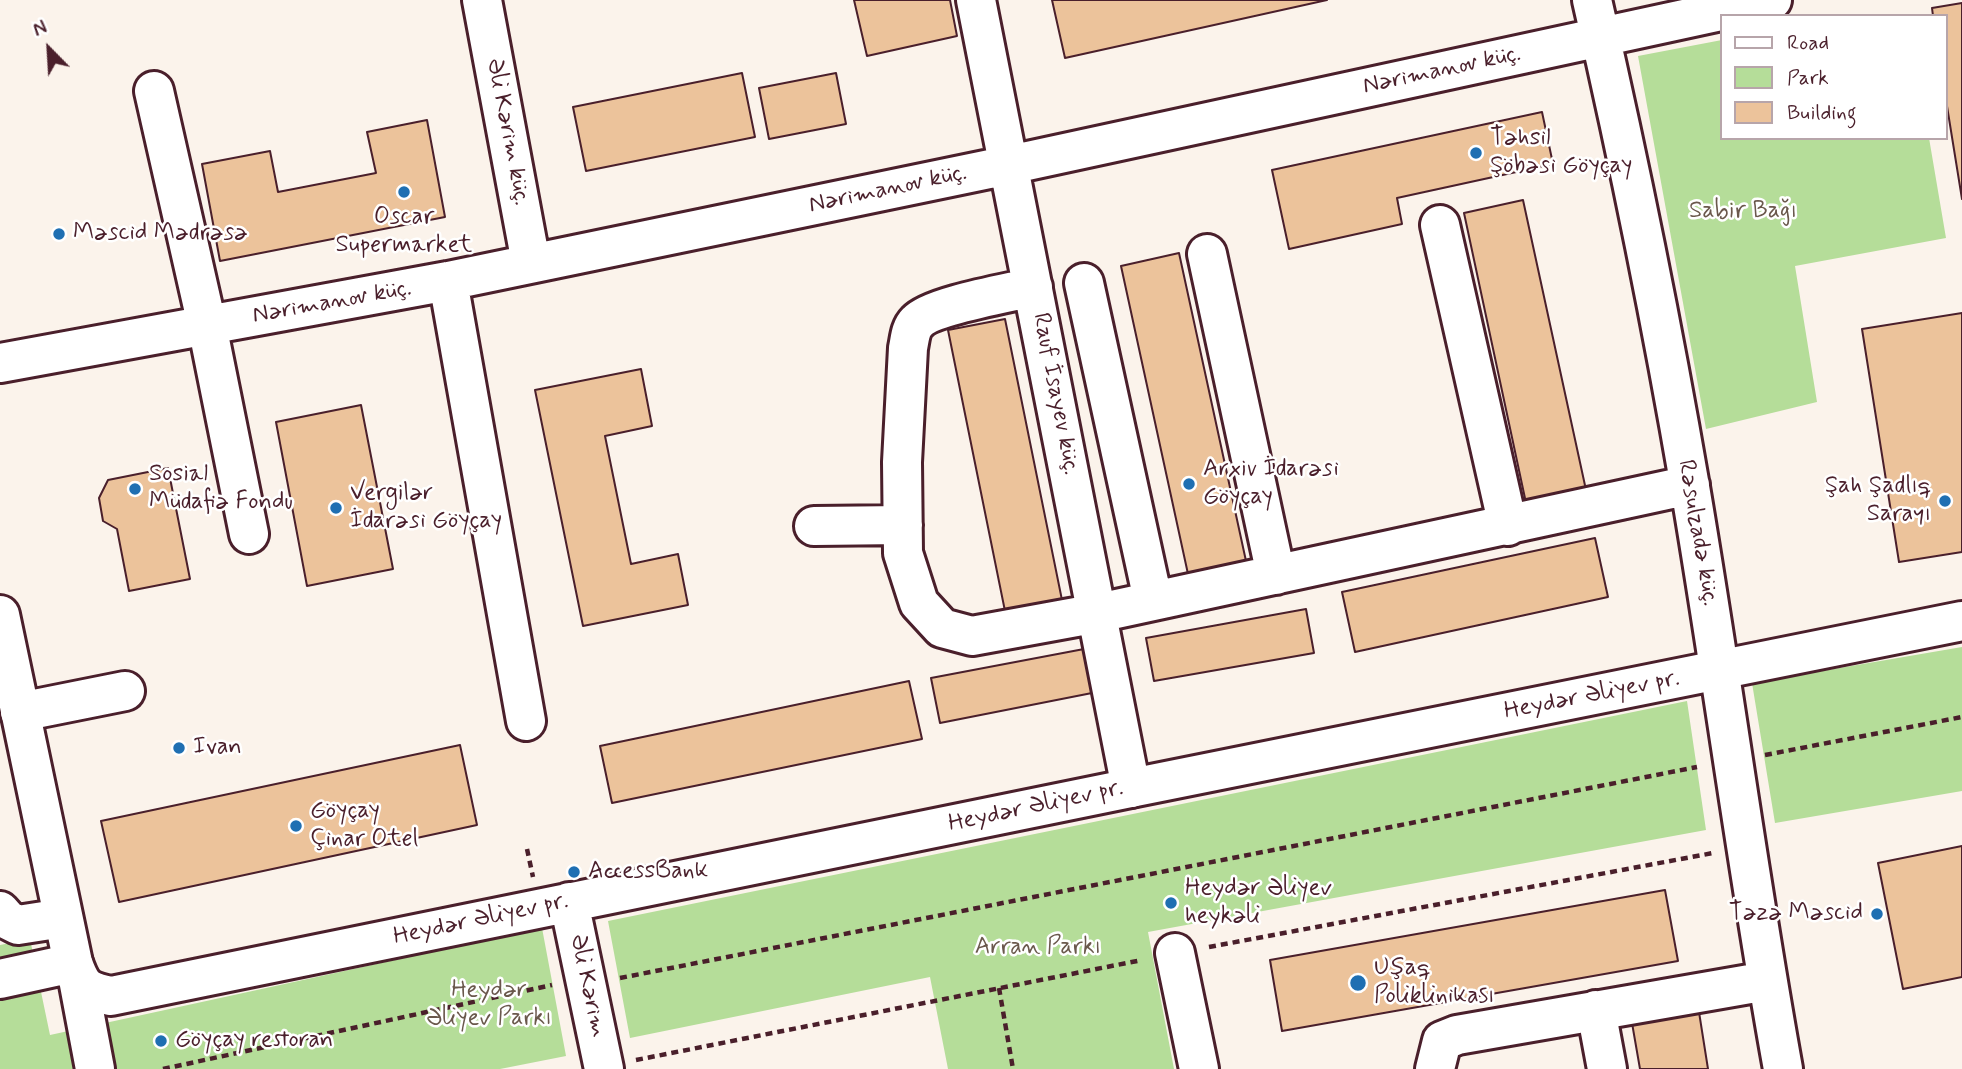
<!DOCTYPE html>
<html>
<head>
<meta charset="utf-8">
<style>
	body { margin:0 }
	#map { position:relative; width:1962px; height:1069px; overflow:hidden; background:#fbf3eb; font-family:Mynerve,sans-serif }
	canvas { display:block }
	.legend { position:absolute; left:1720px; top:14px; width:228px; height:126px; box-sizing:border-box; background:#fff; border:2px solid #b7a5aa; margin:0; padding:9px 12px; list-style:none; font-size:21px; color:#4a1f2b }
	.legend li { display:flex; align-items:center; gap:14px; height:35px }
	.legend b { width:35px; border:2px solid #b7a5aa }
	.north { position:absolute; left:14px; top:14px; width:70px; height:70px; -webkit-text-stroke:5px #fff; paint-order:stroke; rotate:336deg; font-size:19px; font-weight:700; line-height:28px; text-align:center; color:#4a1f2b }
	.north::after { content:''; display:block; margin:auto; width:24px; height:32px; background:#4a1f2b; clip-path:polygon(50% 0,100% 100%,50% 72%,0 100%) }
</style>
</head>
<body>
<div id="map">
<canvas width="1962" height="1069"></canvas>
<ul class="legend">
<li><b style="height:9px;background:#fff"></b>Road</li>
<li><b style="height:19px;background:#b5dd99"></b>Park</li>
<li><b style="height:19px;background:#ecc39b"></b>Building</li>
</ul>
<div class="north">N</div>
</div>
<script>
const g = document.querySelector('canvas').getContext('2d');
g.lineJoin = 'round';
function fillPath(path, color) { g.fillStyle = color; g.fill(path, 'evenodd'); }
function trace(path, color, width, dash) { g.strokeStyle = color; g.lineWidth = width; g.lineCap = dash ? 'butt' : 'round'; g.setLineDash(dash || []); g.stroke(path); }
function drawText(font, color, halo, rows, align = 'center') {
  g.font = font + ' Mynerve,sans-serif'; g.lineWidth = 5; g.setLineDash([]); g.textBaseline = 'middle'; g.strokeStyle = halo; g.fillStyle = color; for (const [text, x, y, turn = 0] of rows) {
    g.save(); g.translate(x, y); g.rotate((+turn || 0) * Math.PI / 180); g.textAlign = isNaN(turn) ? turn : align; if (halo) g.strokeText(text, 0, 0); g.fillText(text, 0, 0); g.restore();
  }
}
const green = new Path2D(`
	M1722,40V138H1929L1946,238L1795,266L1817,402L1706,429L1638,56Z
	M1962,647V791L1775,823L1752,683Z
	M1687,701L1706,830L1148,932L1174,1069H948L930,977L630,1038L608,921Z
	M542,928L566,1056L500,1069H0V945L30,939L50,1035Z`);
const building = new Path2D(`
	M854,0H950L957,36L867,56Z
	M1052,0H1327L1065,58Z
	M1962,3V199L1946,100V16H1933L1932,8Z
	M742,73L755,137L586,171L573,107Z
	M836,73L846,124L769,139L759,88Z
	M1542,112L1553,164L1397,198L1402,224L1289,249L1272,170Z
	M427,120L445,217L220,261L202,164L270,151L278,192L376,173L367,132Z
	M1523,200L1586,490L1526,503L1464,213Z
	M1179,253L1246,561L1188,574L1121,266Z
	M1962,313V552L1899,562L1862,329Z
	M1005,319L1063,605L1006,616L948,330Z
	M641,369L652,426L605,436L631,564L678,554L688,605L583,626L535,390Z
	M361,405L393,569L307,586L276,422Z
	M168,468L190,579L129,591L117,529L103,521L99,498L108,480Z
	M1595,538L1608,597L1355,652L1342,592Z
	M1306,609L1314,653L1154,681L1146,638Z
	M1084,649L1092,693L940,723L931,678Z
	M909,681L922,739L612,803L600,746Z
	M460,745L477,825L119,902L101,821Z
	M1962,846V977L1903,989L1878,863Z
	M1665,890L1678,961L1282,1031L1270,960Z
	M1699,1012L1708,1069H1640L1632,1023Z`);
const path = new Path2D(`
	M1765,755L1962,717
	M527,849L533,877
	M1209,947L1713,853
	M620,978L1697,767
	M999,988L1013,1069
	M636,1060L1142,960
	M163,1069L552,985`);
const minor = new Path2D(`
	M482,0L531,263
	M976,0L1131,788
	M1592,0C1629,161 1662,324 1690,487C1723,681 1748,876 1783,1069
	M154,91L207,325L249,534
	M1440,225L1508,526
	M1207,254L1276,575
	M448,281L526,721
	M1084,283L1153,600
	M1033,287C1009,293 931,306 917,322C910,329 910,339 908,348L902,462L903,553L919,603L942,628L972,636L1098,613L1690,485
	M0,363L448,281L1009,165L1772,0
	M814,526L903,525
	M20,712L125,691
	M0,911L8,920L18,925L63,918
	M1175,953L1199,1069
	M0,979L73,963
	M78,979L95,1069
	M1596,1010L1607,1069
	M1435,1069L1442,1041L1457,1035L1767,981`);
const major = new Path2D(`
	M0,615L73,963C82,988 86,991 111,996L1131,788L1962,621
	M569,902L604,1069`);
const markers = [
	[1476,153,7,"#1f6fb2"],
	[404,192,7,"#1f6fb2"],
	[59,234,7,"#1f6fb2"],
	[1189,484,7,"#1f6fb2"],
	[135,489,7,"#1f6fb2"],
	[1945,501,7,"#1f6fb2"],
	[336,508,7,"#1f6fb2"],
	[179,748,7,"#1f6fb2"],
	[296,826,7,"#1f6fb2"],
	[574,872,7,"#1f6fb2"],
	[1171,903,7,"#1f6fb2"],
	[1877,914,7,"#1f6fb2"],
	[1358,983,9,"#1f6fb2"],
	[161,1041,7,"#1f6fb2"]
];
const streetNames = [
	["Nərimanov küç.",1442,71,-12],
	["Əli Kərim küç.",507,132,79],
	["Nərimanov küç.",888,190,-12],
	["Nərimanov küç.",332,303,-10],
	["Rauf İsayev küç.",1055,394,79],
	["Rəsulzadə küç.",1697,533,80],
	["Heydər Əliyev pr.",1592,696,-11],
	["Heydər Əliyev pr.",1036,807,-12],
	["Heydər Əliyev pr.",481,920,-12],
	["Əli Kərim",587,986,78]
];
const poiNames = [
	["Təhsil",1490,139],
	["Şöbəsi Göyçay",1490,167],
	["Oscar",404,218,"center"],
	["Supermarket",404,246,"center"],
	["Məscid Mədrəsə",73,234],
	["Arxiv İdarəsi",1203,470],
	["Göyçay",1203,498],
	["Sosial",149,475],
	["Müdafiə Fondu",149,503],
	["Şah Şadlıq",1931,487,"right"],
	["Sarayı",1931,515,"right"],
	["Vergilər",350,494],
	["İdarəsi Göyçay",350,522],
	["Ivan",193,748],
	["Göyçay",310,812],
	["Çinar Otel",310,840],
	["AccessBank",588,872],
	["Heydər Əliyev",1185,889],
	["heykəli",1185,917],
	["Təzə Məscid",1863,914,"right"],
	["Uşaq",1374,969],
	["Poliklinikası",1374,997],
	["Göyçay restoran",175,1041]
];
const parkNames = [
	["Sabir Bağı",1743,212],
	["Arran Parkı",1038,948],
	["Heydər",489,991],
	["Əliyev Parkı",489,1019]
];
fillPath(green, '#b5dd99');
fillPath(building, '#ecc39b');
trace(building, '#4a1f2b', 2);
trace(minor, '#4a1f2b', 44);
trace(major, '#4a1f2b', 44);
trace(path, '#4a1f2b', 4.5, [7, 5]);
trace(minor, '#fff', 38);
trace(major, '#fff', 38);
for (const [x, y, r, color] of markers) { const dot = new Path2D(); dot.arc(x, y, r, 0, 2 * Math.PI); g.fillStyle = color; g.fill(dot); trace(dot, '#fff', 2.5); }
drawText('24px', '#4a1f2b', '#fff', streetNames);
drawText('24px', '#4a1f2b', '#fff', poiNames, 'left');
drawText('24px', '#6a584c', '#fff', parkNames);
</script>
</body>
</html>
